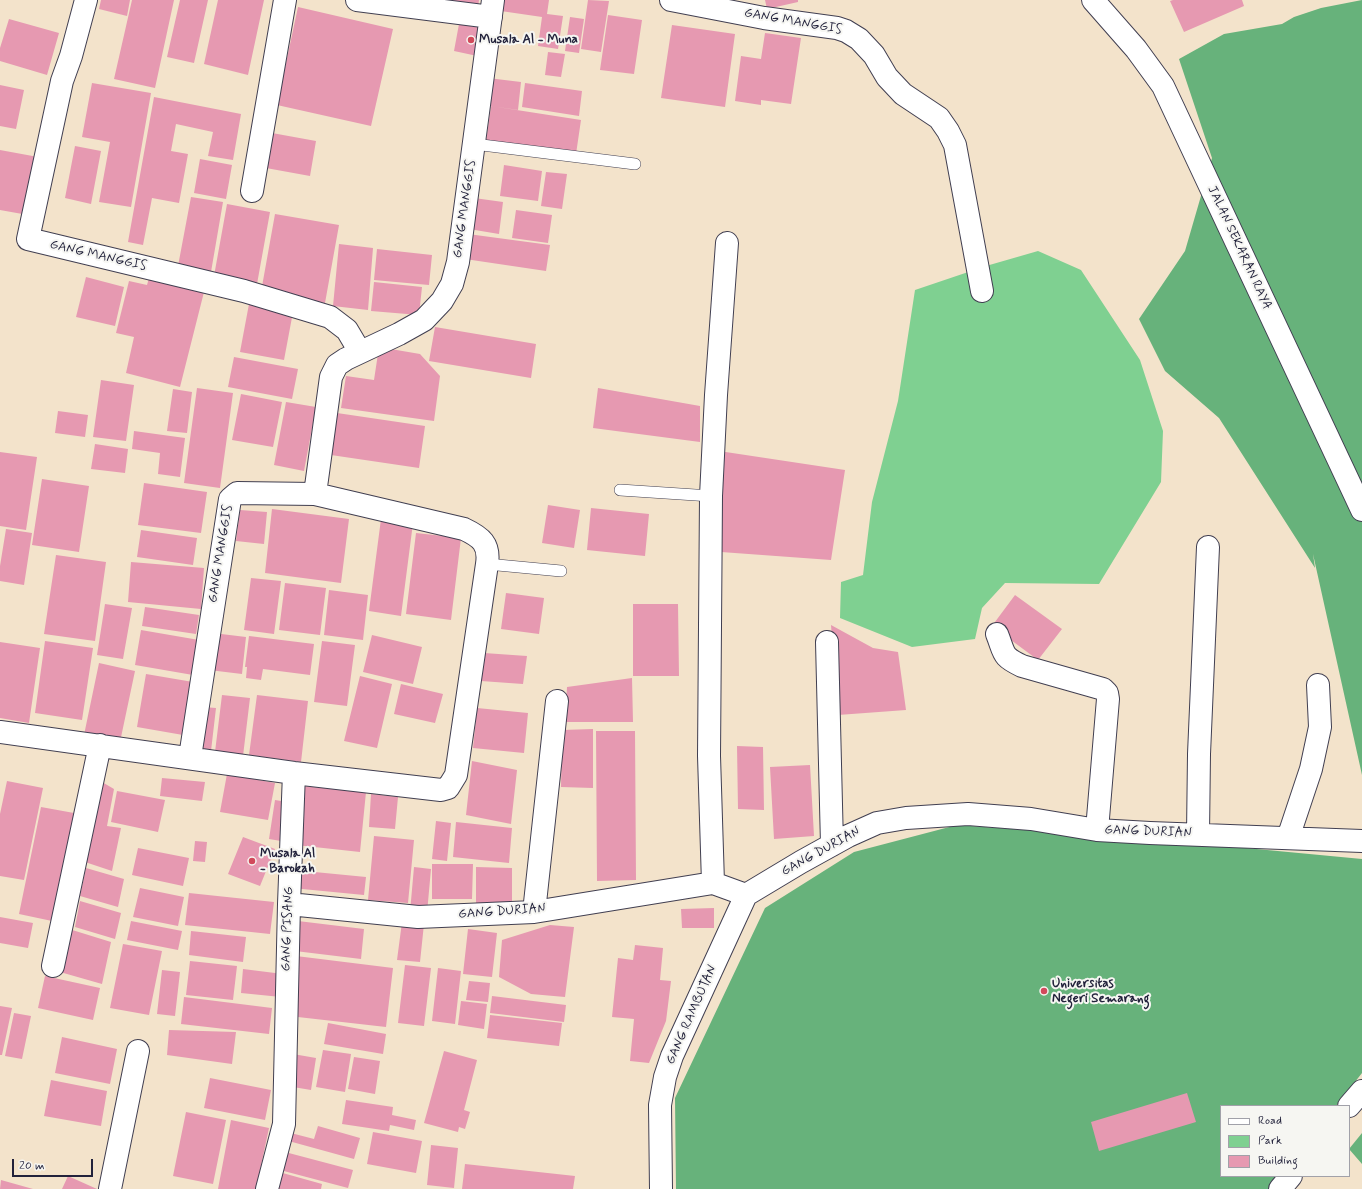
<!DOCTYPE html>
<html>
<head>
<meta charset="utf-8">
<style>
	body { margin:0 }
	#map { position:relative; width:1362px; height:1189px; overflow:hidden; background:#f3e3cb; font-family:Mynerve,sans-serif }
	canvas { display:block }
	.legend { position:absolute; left:1220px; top:1105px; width:130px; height:72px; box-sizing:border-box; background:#f6f6f2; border:1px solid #a1a1a9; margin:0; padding:5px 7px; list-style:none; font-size:12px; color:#22223b }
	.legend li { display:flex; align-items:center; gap:8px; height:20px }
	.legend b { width:20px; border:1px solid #a1a1a9 }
	.scale { position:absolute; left:12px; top:1159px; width:81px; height:18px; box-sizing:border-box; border:2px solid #22223b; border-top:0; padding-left:5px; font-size:12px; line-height:14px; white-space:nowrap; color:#22223b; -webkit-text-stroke:3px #f6f6f2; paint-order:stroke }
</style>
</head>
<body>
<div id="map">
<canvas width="1362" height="1189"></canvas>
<ul class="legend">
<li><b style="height:5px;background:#fff"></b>Road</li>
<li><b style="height:11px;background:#7fd091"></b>Park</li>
<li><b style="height:11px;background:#e699b1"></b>Building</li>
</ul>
<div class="scale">20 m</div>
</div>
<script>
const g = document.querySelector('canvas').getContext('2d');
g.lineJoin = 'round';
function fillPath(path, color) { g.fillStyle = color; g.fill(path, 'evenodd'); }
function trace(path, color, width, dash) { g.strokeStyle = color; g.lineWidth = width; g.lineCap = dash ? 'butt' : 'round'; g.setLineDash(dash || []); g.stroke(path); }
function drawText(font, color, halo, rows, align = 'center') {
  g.font = font + ' Mynerve,sans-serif'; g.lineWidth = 4; g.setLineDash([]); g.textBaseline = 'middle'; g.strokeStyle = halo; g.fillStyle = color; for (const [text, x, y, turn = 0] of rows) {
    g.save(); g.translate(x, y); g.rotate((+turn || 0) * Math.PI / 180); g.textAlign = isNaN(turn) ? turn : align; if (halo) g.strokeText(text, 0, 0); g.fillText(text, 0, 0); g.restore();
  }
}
const green = new Path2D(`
	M1038,251L1081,270L1140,360L1163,431L1161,482L1099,584L1005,583L982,608L975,639L912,647L840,618L841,582L863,575L872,502L898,401L915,290L986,266Z`);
const forest = new Path2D(`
	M1362,0V775L1313,554L1315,568L1219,418L1165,371L1139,319L1185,251L1212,158L1179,59L1224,34L1282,24L1294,17L1321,8Z
	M957,825L1151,839L1362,859V1073L1336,1106H1221V1176H1281L1271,1189H676L675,1098L765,908L854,852Z
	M1362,1133V1164L1349,1149Z`);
const building = new Path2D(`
	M101,0H130L127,16L99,9Z
	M132,0H174L155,88L114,79Z
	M180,0H208L194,63L167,57Z
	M218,0H264L248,75L204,64Z
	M453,0H479L478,7L452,4Z
	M496,0H549L547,14L563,16L558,49L538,46L542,17L494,10Z
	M588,0L609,1L601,52L581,49Z
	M765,0H798V2L767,9Z
	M1173,0H1242L1244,6L1184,32L1170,1Z
	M298,7L393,29L371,126L277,105Z
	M608,15L642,20L634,74L600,70Z
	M570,17L584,19L579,53L565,51Z
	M9,19L59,33L47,75L0,61V48Z
	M459,24L487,29L482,57L454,51Z
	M672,25L735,34L725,107L661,98Z
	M765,33L801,38L791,104L761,100V105L735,101L741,56L761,59Z
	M548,52L565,54L561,77L545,75Z
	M488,78L521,82L518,110L484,105Z
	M92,83L151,93L131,207L99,202L110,142L82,137Z
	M525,83L582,91L579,116L522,107Z
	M0,85L24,90L16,129L0,126Z
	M154,97L241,114L233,160L208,156L213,132L176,124L171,151L188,154L179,203L152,198L143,245L128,242Z
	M491,106L581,120L576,154L486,141Z
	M272,133L316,141L310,176L266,168Z
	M75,146L101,151L91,204L65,198Z
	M0,150L38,157L28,215L0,210Z
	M200,159L232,165L226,199L194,193Z
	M504,165L542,171L538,201L500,196Z
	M546,172L567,174L562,209L541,206Z
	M191,197L223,202L211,272L178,266Z
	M474,198L503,202L499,234L469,229Z
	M227,204L270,212L257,284L214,276Z
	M516,210L552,215L548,243L512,238Z
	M275,214L339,225L325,303L261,292Z
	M468,234L550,245L546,271L465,259Z
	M339,244L373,248L368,310L333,306Z
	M377,249L432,255L429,285L374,280Z
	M86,277L124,287L115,326L76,317Z
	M149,278L204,292L180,387L126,373L134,337L116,333L129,281L147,285Z
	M374,282L422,287L419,315L371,311Z
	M249,304L293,312L284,360L240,352Z
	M435,327L536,344L531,378L429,361Z
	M379,347L420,354L440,376L434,421L341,408L346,376L374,380Z
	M234,357L298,369L292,399L228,387Z
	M101,380L134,385L126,441L93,437Z
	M197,388L233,393L220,488L184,483Z
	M598,388L700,406V442L593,428Z
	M173,389L192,392L187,433L167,431Z
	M241,394L282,402L273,447L232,440Z
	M286,402L316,407L304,471L274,465Z
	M58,411L88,415L85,437L55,433Z
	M337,413L425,426L419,468L331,455Z
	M134,431L185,438L180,477L158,474L160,453L132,449Z
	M95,444L128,449L125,473L91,469Z
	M719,451L845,470L831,560L721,552Z
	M0,452L37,457L26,530L0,526Z
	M42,479L89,486L79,552L32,545Z
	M144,483L207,492L201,533L138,525Z
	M548,505L580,510L574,548L542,543Z
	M591,508L649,514L645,556L587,550Z
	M272,509L349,519L341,583L265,573Z
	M240,510L267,512L264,544L236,541Z
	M381,519L413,523L401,616L369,611Z
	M6,529L32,533L24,585L0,581V566Z
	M141,530L197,538L193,565L137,557Z
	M416,533L461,538L451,620L406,614Z
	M56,555L106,562L95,641L44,634Z
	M131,562L204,568L201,609L128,602Z
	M251,578L281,581L274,634L244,630Z
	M285,583L326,588L320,635L279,630Z
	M329,590L368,595L363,640L324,635Z
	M506,593L544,598L539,634L501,629Z
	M1015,595L1062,629L1038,660L992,626Z
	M105,604L132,608L123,659L97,655Z
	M633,604H678L679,676H633Z
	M145,607L199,615L196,634L142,626Z
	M831,625L873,648L898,652L906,710L838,715Z
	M141,630L199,640L193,675L135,665Z
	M213,633L246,637L242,674L209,670Z
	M372,635L422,647L413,684L363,672Z
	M249,636L314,644L310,675L263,669L261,680L246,678L247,667H245Z
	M45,641L93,648L82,720L35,713Z
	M322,641L355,645L347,706L314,702Z
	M0,642L40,648L29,723L0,718Z
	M484,653L527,656L523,684L481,681Z
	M99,663L135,671L120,742L84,735Z
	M146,674L193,682L183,735L137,727Z
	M360,676L392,684L377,748L344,741Z
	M632,678L633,722H565L567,687Z
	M401,684L443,694L435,723L394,714Z
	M222,695L250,698L243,756L215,752Z
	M257,695L308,701L301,762L249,755Z
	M203,707L216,708L211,751L197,749Z
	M477,708L528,713L524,753L473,748Z
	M593,729V788L561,787L562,730Z
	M596,731H635L636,880L597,881Z
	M737,746L763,747L764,810L738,809Z
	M472,761L517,770L511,824L466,815Z
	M810,765L814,836L774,839L770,767Z
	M227,774L275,783L268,820L220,812Z
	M162,778L205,782L202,801L160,796Z
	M7,781L43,788L24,880L0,876V814Z
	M102,782L114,789L107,826L121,828L112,871L85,862Z
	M302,786L366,792L360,852L296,845Z
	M117,791L165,800L158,832L111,822Z
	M371,794L398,797L395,829L369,827Z
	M275,800L287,802L281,841L269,839Z
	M41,807L74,813L52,921L19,914Z
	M436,821L451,823L447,861L432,859Z
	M456,822L512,828L509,863L453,857Z
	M374,836L414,840L408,903L368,900Z
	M243,837L275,849L260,886L228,874Z
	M195,841L207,842L205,862L193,861Z
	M138,848L189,858L183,886L132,875Z
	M432,864H473L472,899H432Z
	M414,867L431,869L427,913L410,912Z
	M476,867L512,868V907H476Z
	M86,868L124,879L118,907L80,896Z
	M294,870L366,877L364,895L292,888Z
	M140,888L184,897L178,926L133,917Z
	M189,893L274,902L270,934L185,925Z
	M80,901L121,913L115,939L75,927Z
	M714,908V928H682L681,909Z
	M0,917L33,923L28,948L0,943Z
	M131,921L182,931L178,950L127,940Z
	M298,921L364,929L361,959L295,951Z
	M402,922L424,924L420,962L397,960Z
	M550,925L574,927L565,997L531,994L499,977L502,940Z
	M69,929L111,942L102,984L60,972Z
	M468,929L497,933L492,977L463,974Z
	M191,931L246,937L243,962L189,955Z
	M123,944L162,951L149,1015L110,1008Z
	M635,945L663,948L660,980L671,981L666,1021L649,1063L630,1061L634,1019L612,1017L618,958L633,960Z
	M296,956L393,968L386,1027L289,1016Z
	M190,961L237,966L233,1000L186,995Z
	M405,965L431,968L424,1026L398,1023Z
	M438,968L461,971L455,1024L432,1021Z
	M243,969L283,974L281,997L241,993Z
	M162,970L180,972L175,1016L157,1014Z
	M45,976L100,988L93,1020L38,1008Z
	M469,981L490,983L488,1002L466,1000Z
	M492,996L566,1005L564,1022L490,1013Z
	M184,997L272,1008L269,1034L181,1024Z
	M461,1001L487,1004L484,1029L458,1025Z
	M0,1006L12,1008L2,1055H0Z
	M14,1013L31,1016L22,1059L5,1056Z
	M490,1015L562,1023L559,1046L487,1038Z
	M328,1023L386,1034L383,1054L324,1044Z
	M169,1030L236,1032L232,1064L167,1055Z
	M62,1037L117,1049L110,1084L55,1073Z
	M323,1050L351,1054L345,1092L316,1087Z
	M444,1051L477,1060L464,1110L470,1112L465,1129L459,1127L458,1132L424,1123Z
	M293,1054L316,1058L311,1090L287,1086Z
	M354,1057L380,1061L375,1094L348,1089Z
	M210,1078L271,1090L265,1120L204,1108Z
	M51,1080L107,1091L101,1126L44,1116Z
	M1187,1093L1196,1122L1099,1151L1091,1122Z
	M346,1100L393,1107L392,1115L416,1120L414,1130L390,1125L389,1131L342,1124Z
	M186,1112L226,1120L213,1184L173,1176Z
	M231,1120L269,1128L256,1189H218Z
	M318,1126L360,1138L354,1159L285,1140L287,1132L314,1139Z
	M373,1132L422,1141L416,1173L367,1164Z
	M431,1145L458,1148L454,1188L427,1185Z
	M285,1152L353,1170L348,1188L280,1170Z
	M465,1164L575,1176L573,1189H462Z
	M279,1172L322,1184L321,1189H275Z
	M68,1176L97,1189H62Z
	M1,1180L33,1189H0Z`);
const lane = new Path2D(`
	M474,144L635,164
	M620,490L711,496
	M487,564L561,571`);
const street = new Path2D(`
	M86,0L71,56L62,81L28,239L244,291L330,317L347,330L360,352
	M357,0L491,17
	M671,0L764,18L837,28L846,31L859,39L874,55L887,77L903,94L939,118L948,131L955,145L982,291
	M252,191L285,0
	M997,634C1005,654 1001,656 1022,666L1103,689L1107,693L1108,699L1097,830
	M827,642L832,845
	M0,732L294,773L441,790L448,788L456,775L487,564C490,544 481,537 464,529L315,494
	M190,757L230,499L237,493L315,494L331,377L337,365L346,359L399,334L424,320L442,301L452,284L458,262L493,0
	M1198,834L1199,754L1208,547
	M1288,838L1311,769L1320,727L1318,685
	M713,883L709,756L711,496L716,395L727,243
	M289,904L418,917L534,912L713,883L746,895L801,862L848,836L877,823L906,818L968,814L1031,819L1097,830L1150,833L1362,841
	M534,912L557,701
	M53,966L100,745
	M110,1189L138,1051
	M267,1189L284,1124L289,904L294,773
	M661,1189L660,1105L665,1077L672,1056L746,895`);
const secondary = new Path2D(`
	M1093,0L1136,49L1163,86L1362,510
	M1349,1106L1362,1091
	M1280,1189L1291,1176`);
const markers = [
	[471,40,4,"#d1495b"],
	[252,861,4,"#d1495b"],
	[1044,991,4,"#d1495b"]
];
const streetNames = [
	["GANG MANGGIS",793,22,10],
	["GANG MANGGIS",465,209,-82],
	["JALAN SEKARAN RAYA",1239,248,65],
	["GANG MANGGIS",98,256,13],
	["GANG MANGGIS",221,554,-81],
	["GANG DURIAN",1148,832,2],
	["GANG DURIAN",821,852,-29],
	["GANG DURIAN",502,912,-4],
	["GANG PISANG",288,929,-88],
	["GANG RAMBUTAN",692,1015,-66]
];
const poiNames = [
	["Musala Al - Muna",479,40],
	["Musala Al",260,854],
	["- Barokah",260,869],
	["Universitas",1052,984],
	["Negeri Semarang",1052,999]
];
fillPath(green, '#7fd091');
fillPath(forest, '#67b27b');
fillPath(building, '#e699b1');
trace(lane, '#413f51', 12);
trace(street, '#413f51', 24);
trace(secondary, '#413f51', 24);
trace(lane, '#fff', 11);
trace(street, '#fff', 22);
trace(secondary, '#fff', 22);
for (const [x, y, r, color] of markers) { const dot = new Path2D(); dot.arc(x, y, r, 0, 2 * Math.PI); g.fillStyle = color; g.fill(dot); trace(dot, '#f6f6f2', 1.5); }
drawText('13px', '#22223b', '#f6f6f2', streetNames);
drawText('bold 13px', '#22223b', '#f6f6f2', poiNames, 'left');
</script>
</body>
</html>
